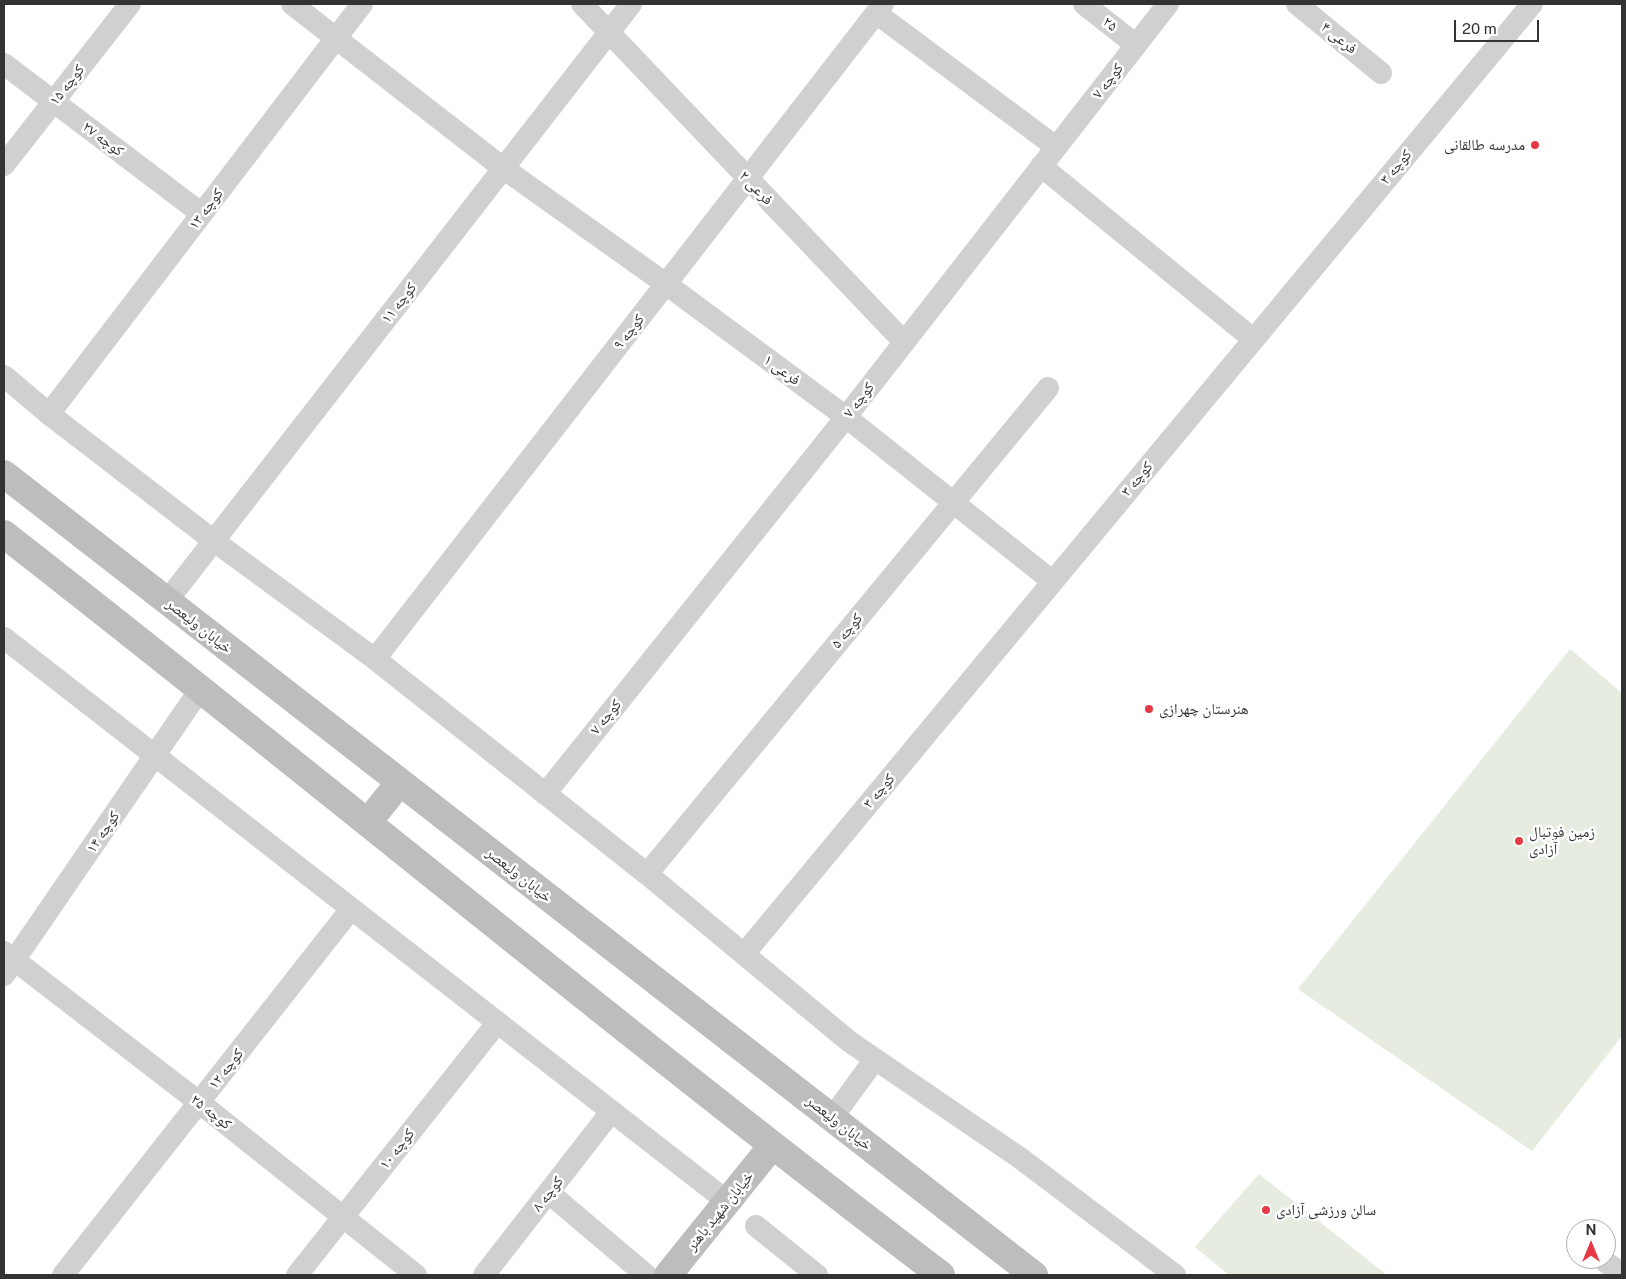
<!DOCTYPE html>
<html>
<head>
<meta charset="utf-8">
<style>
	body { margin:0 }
	#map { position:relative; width:1626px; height:1279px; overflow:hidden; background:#fff; font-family:"Public Sans",sans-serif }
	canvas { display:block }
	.frame { position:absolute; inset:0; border:5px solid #333; pointer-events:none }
	.north { position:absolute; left:1566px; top:1219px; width:50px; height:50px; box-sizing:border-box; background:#fff; border:1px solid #adadad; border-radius:50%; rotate:0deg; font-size:14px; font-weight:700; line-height:20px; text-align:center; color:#333 }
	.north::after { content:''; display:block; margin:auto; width:18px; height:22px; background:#e63946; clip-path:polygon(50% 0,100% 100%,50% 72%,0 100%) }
	.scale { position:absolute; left:1454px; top:20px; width:85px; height:22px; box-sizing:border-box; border:2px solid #333; border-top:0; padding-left:6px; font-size:15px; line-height:18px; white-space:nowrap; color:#333; -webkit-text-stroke:4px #fff; paint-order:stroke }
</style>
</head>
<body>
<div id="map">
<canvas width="1626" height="1279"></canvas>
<div class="frame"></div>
<div class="north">N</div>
<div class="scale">20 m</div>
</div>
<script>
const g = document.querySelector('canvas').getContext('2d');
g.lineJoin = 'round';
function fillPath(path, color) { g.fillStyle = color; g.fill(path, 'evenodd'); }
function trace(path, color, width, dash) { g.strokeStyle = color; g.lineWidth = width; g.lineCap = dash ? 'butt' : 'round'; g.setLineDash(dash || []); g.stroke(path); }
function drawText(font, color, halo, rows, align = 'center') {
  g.font = font + ' "Public Sans","Noto Naskh Arabic",sans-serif'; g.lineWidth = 5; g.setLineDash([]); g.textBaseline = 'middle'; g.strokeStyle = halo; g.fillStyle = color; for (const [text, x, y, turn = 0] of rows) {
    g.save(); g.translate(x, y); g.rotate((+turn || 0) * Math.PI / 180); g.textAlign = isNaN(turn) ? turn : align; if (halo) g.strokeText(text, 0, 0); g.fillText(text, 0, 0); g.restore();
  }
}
const green = new Path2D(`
	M1570,649L1622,693V1036L1532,1151L1298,989Z
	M1259,1174L1387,1275H1229L1195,1247Z`);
const street = new Path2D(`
	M292,4L503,168L666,284L846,417L1052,581
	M582,4L904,342
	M1084,4L1136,45
	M1297,4L1381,73
	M876,13L1056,147
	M4,64L202,214
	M4,165L130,4
	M1041,166L1253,339
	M4,376L49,414L214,541L375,659L647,874L850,1042L1020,1158L1175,1275
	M49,414L362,4
	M167,601L631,4
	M4,638L728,1202
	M375,659L883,4
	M545,794L846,417L1168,4
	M647,874L1048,388
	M4,952L200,1103L416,1275
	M744,954L1532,4
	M4,975L201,688
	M832,1118L875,1059
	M549,1193L646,1275
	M756,1226L817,1275
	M1607,1263L1622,1274
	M63,1275L351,909
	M297,1275L497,1023
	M484,1275L611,1112`);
const secondary = new Path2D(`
	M4,474L1034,1275
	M4,534C318,779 624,1034 941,1275
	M368,822L400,782
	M668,1275L772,1146`);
const markers = [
	[1535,145,5,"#e63946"],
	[1149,709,5,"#e63946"],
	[1519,841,5,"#e63946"],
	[1266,1210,5,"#e63946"]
];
const streetNames = [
	["۲۵",1110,24,38],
	["فرعی ۴",1339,38,39],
	["کوچه ۷",1108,81,-52],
	["کوچه ۱۵",67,85,-52],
	["کوچه ۲۷",103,139,37],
	["کوچه ۳",1396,167,-50],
	["فرعی ۲",756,188,46],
	["کوچه ۱۳",206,209,-53],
	["کوچه ۱۱",399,303,-52],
	["کوچه ۹",629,332,-52],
	["فرعی ۱",782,370,36],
	["کوچه ۷",859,400,-52],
	["کوچه ۳",1137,479,-50],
	["خیابان ولیعصر",199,626,38],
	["کوچه ۵",847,631,-51],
	["کوچه ۷",606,717,-51],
	["کوچه ۳",879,791,-50],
	["کوچه ۱۴",103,832,-56],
	["خیابان ولیعصر",519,875,38],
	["کوچه ۱۲",226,1069,-52],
	["کوچه ۲۵",211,1112,38],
	["خیابان ولیعصر",839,1123,38],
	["کوچه ۱۰",397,1149,-52],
	["کوچه ۸",548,1194,-52],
	["خیابان شهید باهنر",720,1211,-51]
];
const poiNames = [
	["مدرسه طالقانی",1525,145,"right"],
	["هنرستان چهرازی",1159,709],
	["زمین فوتبال",1529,832],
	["آزادی",1529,849],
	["سالن ورزشی آزادی",1276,1210]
];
fillPath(green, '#e6ecdf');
trace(street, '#d0d0d0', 22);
trace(secondary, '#bdbdbd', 28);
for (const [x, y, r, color] of markers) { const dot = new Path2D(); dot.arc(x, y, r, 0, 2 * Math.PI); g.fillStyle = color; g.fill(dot); trace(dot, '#fff', 2); }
drawText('15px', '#333', '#fff', streetNames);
drawText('15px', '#333', '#fff', poiNames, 'left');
</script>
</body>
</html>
